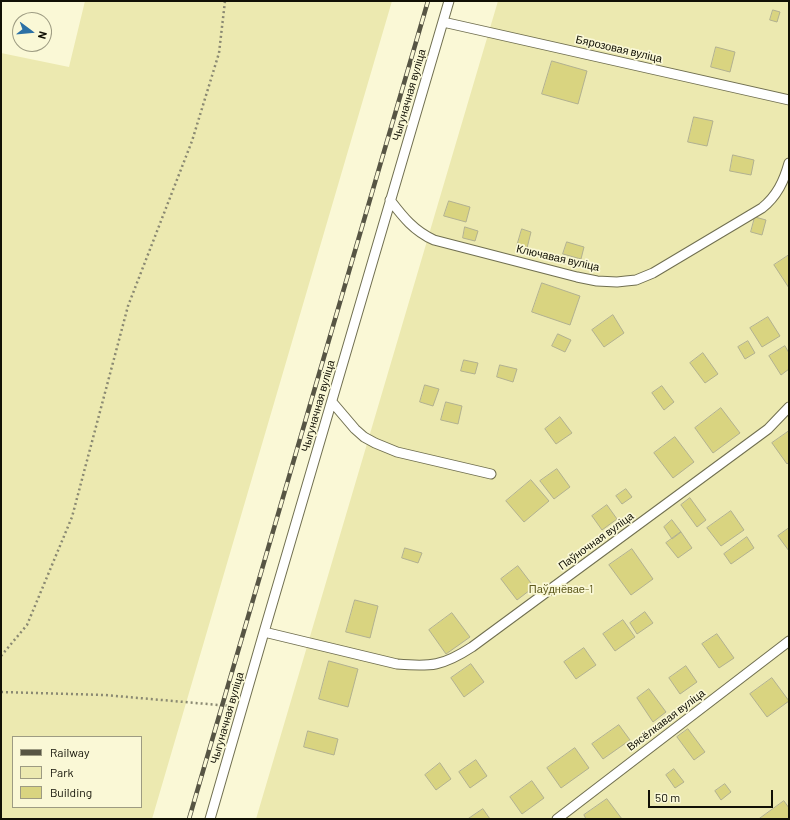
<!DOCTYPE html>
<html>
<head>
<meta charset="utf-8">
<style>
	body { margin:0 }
	#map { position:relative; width:790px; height:820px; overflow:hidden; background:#faf8d6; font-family:Barlow,sans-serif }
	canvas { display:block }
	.frame { position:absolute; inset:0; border:2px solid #111005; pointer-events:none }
	.legend { position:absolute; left:12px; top:736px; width:130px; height:72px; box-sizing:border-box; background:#faf8d6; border:1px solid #9d9b82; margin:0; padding:5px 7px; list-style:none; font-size:12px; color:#111005 }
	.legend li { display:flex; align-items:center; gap:8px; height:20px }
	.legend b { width:20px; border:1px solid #9d9b82 }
	.north { position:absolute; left:12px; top:12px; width:40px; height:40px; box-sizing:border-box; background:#faf8d6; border:1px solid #9d9b82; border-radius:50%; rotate:106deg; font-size:11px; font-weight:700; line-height:16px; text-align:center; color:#111005 }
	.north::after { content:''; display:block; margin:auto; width:14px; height:18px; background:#2c70a5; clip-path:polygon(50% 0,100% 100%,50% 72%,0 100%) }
	.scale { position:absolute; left:648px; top:790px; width:125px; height:18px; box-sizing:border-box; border:2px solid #111005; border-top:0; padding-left:5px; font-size:12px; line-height:14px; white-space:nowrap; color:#111005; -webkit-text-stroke:3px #faf8d6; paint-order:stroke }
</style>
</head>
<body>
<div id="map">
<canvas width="790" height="820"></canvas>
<div class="frame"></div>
<ul class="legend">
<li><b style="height:5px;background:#575544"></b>Railway</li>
<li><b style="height:11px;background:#ece9b0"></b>Park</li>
<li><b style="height:11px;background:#d9d480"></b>Building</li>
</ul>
<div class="north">N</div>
<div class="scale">50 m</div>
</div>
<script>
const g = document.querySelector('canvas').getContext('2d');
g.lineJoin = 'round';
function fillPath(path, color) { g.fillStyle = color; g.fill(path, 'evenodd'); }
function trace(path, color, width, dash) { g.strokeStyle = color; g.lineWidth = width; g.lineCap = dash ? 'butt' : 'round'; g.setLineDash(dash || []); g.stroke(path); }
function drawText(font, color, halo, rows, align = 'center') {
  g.font = font + ' Barlow,sans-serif'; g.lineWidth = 3.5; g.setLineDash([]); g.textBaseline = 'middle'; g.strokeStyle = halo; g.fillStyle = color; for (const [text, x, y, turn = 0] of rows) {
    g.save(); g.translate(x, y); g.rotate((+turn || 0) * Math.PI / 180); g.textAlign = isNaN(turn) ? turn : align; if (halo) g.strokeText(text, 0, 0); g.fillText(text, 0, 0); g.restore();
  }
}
const green = new Path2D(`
	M85,1H392L152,819H1V53L69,67ZM13,737H141V807H13Z
	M498,1H789V819H256Z`);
const building = new Path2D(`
	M773,10L780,12L777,22L770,20Z
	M716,47L735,52L730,72L711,67Z
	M552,61L587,71L578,104L542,94Z
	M694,117L713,121L707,146L688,142Z
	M733,155L754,160L751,175L730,171Z
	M449,201L470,207L466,222L444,216Z
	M755,217L766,220L762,235L751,232Z
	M465,227L478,231L475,241L463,238Z
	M522,229L531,232L527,248L517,246Z
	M567,242L584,247L581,259L563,254Z
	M789,255V288L774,265Z
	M542,283L580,296L570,325L532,312Z
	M613,315L624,333L604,347L592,330Z
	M768,317L780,336L762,347L750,328Z
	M558,334L571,340L565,352L552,346Z
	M748,341L755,353L745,359L738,347Z
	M785,346L789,353V369L781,375L769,356Z
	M703,353L718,374L705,383L690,363Z
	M464,360L478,363L475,374L461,371Z
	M500,365L517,369L513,382L497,377Z
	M425,385L439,389L433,406L420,402Z
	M662,386L674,402L664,410L652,393Z
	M446,402L462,406L458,424L441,420Z
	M721,408L740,433L713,453L695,428Z
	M560,417L572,433L556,444L545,429Z
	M789,431V462L787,464L772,443Z
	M675,437L694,462L673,478L654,453Z
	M557,469L570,487L554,499L540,481Z
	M531,480L549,501L524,522L506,501Z
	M626,489L632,497L622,504L616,496Z
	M690,498L706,520L697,527L681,505Z
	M607,505L617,519L602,530L592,516Z
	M731,511L744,530L721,546L707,528Z
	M672,520L681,532L672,539L664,527Z
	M789,528V551L778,536Z
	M681,532L692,548L678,558L666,543Z
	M747,537L754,548L731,564L724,554Z
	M405,548L422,553L418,563L402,558Z
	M632,549L653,579L631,595L609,565Z
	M518,566L534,587L517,600L501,579Z
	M355,600L378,606L370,638L346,632Z
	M645,612L653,623L637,634L630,623Z
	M452,613L470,637L446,654L429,630Z
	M623,620L635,637L615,651L603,634Z
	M717,634L734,658L719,668L702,644Z
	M584,648L596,665L576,679L564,662Z
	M329,661L358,669L348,707L319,699Z
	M471,664L484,682L464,697L451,678Z
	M686,666L697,682L680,694L669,678Z
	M772,678L789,701L767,717L750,694Z
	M649,689L666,712L653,722L637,698Z
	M619,725L630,740L603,759L592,744Z
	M688,729L705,752L694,760L677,737Z
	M308,731L338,739L334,755L304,747Z
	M575,748L589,768L561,788L547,768Z
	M476,760L487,776L470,788L459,772Z
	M440,763L451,779L436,790L425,775Z
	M674,769L684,782L675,788L666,775Z
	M532,781L544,798L522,814L510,797Z
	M725,784L731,792L721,800L715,791Z
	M607,799L622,819H586L584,815Z
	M784,801L789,808V819H759Z
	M483,809L490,819H468Z`);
const path = new Path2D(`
	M1,656L27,625L72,517L128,306L192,141L219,53L225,1
	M1,692L105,695L230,706`);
const lane = new Path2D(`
	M443,22L789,100
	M390,200C403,217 414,231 434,240L577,277L597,281L617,282L626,281L636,280L653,273L762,208C777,196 784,181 789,163
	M332,402L355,429L364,437L375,443L397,452L491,474
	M264,632L397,664C431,667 443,666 472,647L768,429L789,407
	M210,819L264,632L449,1
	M557,819L789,641`);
const rail = new Path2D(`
	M189,819L428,1`);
const streetNames = [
	["Бярозовая вуліца",619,49,13],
	["Чыгуначная вуліца",409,95,-74],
	["Ключавая вуліца",558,258,13],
	["Чыгуначная вуліца",318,406,-74],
	["Паўночная вуліца",596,541,-36],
	["Чыгуначная вуліца",227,718,-74],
	["Вясёлкавая вуліца",666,720,-37]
];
const parkNames = [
	["Паўднёвае-1",561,589]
];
fillPath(green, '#ece9b0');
fillPath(building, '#d9d480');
trace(building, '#b2b190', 1);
trace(lane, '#706f50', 11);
trace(path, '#8a8972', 2.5, [2, 3]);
trace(lane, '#fff', 9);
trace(rail, '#575544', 4.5);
trace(rail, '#faf8d6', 3, [9]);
drawText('11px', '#111005', '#faf8d6', streetNames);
drawText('11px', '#5d581b', '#faf8d6', parkNames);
</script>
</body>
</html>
